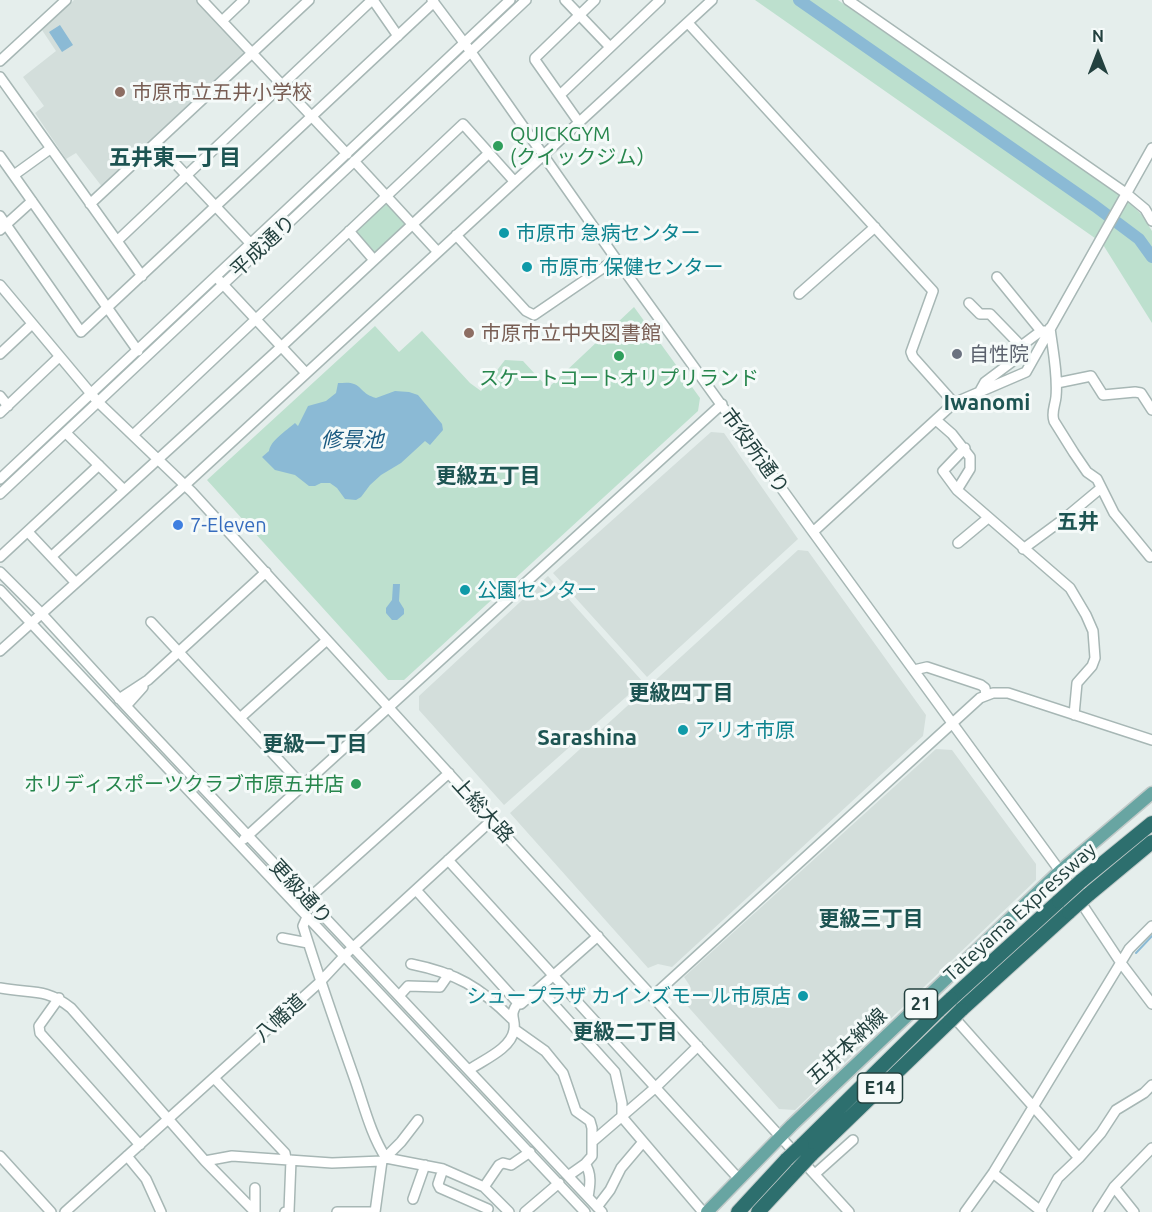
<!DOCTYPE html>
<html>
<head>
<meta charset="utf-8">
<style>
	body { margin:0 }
	#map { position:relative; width:1152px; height:1212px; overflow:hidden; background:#e5eeec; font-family:Ubuntu,sans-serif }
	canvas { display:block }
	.north { position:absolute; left:1068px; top:24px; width:60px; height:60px; -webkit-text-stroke:4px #f5faf9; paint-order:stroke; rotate:0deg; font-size:16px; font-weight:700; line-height:24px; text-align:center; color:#23413f }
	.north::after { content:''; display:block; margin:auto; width:21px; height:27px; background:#23413f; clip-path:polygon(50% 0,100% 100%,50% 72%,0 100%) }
</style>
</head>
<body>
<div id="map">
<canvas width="1152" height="1212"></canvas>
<div class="north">N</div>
</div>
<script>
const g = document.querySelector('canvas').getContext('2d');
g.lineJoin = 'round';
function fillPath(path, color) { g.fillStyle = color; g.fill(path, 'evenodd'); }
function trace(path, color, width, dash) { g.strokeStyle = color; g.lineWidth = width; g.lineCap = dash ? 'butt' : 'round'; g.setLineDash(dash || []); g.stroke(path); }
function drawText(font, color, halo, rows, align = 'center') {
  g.font = font + ' Ubuntu,"Noto Sans JP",sans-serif'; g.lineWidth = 6; g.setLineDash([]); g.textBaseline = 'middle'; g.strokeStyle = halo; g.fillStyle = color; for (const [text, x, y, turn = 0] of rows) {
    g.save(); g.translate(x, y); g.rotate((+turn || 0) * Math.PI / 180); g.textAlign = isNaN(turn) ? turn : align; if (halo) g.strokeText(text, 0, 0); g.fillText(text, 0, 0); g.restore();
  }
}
const built = new Path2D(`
	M74,0H199L245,49V56L103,188L76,153L66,159L35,113L44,106L23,77L56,51L42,30Z
	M711,432L724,433L798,539L647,677L553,573Z
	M798,550L808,551L926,715L923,736L672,967L658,964L648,968L510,813Z
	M548,576L643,682L504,805L419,710V696Z
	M936,749L952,750L1036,864V880L795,1110L779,1109L683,1001L690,992V986L684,977Z`);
const green = new Path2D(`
	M755,0H838L1124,198L1141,214L1152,231V323L1102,243Z
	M384,201L407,222V227L375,254L356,233L355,229Z
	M634,307L700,398L698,411L404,680H388L207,480L375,326L399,352L422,331L470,383L481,391L505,360L523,361L548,388Z`);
const water = new Path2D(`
	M60,25L73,45L62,52L49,32Z
	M338,383C343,383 350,382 354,384C361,386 362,394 376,398L395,391L409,392L418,395L442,424L443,430L430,445L425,441L401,463L381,475L370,485L361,497L356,500L345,499L337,488L330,483H321L315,486H309L295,475L275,470L262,457L269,451C271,440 286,431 295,423L298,426L308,406L326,401L336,393Z
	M393,584H400L399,601L404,609V614L397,620H392L386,613V608L392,600Z`);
const stream = new Path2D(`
	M1136,953L1152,936`);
const river = new Path2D(`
	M799,0L1095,206L1139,239L1152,257`);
const minor = new Path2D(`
	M202,0L347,154
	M373,0L398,36
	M432,0L471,52L616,259L813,532L1060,871L1121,963L1152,1004
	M565,0L610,47
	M848,0L1127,194L1145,209L1152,221
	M222,21L244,0
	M688,23L933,291L911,352L913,357L954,403
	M0,61L66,0
	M0,77L142,276
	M560,95L660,0
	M578,121L535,60V58L595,0
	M156,143L251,244
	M0,156L138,351
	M354,161L437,251
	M14,175L50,149
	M90,204L309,0
	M0,216L81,332L434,2
	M0,230L32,201
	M349,231L374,260
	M456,235L526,311L534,315L616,259
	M117,241L372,0
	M997,277L1041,331
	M219,280L305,372
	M0,285L98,402L192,492L849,1212
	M799,294L875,227
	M969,303L980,314H990L1021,346
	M1050,328C1053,351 1058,375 1056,397C1055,406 1051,413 1054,421L1074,453L1087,472L1097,479L1114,513L1150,557
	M0,354L32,324
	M1057,383L1091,376L1103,395L1135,392L1141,393L1152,410
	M980,391L985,382L1013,361L1021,346L1041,331H1048
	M0,396L8,406
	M0,413L59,357
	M936,420L952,434L970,457V469L957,490L1070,588L1086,615L1093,631L1095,658L1092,666L1077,683L1074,715
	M66,433L124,490
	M133,435L463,124L514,181
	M0,479L510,0
	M957,490L943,471L965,448
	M0,494L526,0
	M28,532L75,582
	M813,532L954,403L1026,372L1152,148
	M958,543L988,518
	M1023,549L1065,518L1101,488
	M52,556L281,347L489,153
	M0,557L99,465
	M0,572L41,613L126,706L602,1212
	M0,590L585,1212
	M151,622L302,785
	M0,651L185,485L712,0
	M914,670L927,667L981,685L985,688L986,695
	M119,699L148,680L266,572
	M126,706L143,687
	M240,718L327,640
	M244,839L722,404
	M448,860L738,1178
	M416,890L518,1003L521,1004L598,936
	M307,900L449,773
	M307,917L303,926C319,978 337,1029 355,1080C364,1106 371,1135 386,1158L443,1169L484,1187L509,1212
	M282,938L308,943
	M411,964C456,973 480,987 512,1019
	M0,988C30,994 45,987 71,1008L205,1161L255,1212
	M539,988L615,1072L622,1103V1117L703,1212
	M399,996L408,986L440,987L449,974
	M653,996L980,698L993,693H1008L1152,740
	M59,998L39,1026L40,1033L140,1145
	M959,1023L1079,1158
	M514,1029L545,1051L563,1073L576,1111L590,1121L592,1128V1156L585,1164L568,1176
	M469,1070C483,1060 511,1049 514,1030C516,1018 508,1016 518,1003
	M214,1078L285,1153L286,1159
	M592,1142L656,1087L698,1046
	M0,1156L51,1212
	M127,1156L146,1179L161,1212
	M205,1161L232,1156L332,1163L382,1161
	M585,1164C592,1173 590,1186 588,1197
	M443,1169L438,1184L440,1188L488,1209
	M993,1173L1042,1212
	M815,1174L853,1140
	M484,1187L499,1165L503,1163L511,1165L530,1152
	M1114,1187L1134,1212
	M413,1199L425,1165
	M597,1207L610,1190L621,1168L643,1142
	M1040,1211L1058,1178L1079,1158L1101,1133L1116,1110L1144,1093L1152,1085
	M65,1212L320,982L348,952L492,820
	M255,1212V1188
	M285,1212L289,1211L291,1160
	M337,1212H375
	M375,1212L382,1161L401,1142L418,1120
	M525,1212L559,1183
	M965,1212L993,1173L1129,949L1152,926
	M1098,1212L1114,1187L1152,1148`);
const major = new Path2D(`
	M707,1212L792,1125L1060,871L1152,793`);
const highway = new Path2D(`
	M1081,881L1152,823
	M1088,895L1152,842
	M951,999L1059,901
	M961,1010L1069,912
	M802,1145L939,1010
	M811,1155L950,1021
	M738,1212L787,1159
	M758,1212L797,1170`);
const highwayBridge = new Path2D(`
	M1059,901L1081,881
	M1069,912L1088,895
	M939,1010L951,999
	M950,1021L961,1010
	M787,1159L802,1145
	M797,1170L811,1155`);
const markers = [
	[120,92,6,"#8d6e63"],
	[498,146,6,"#2e9e5b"],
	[504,233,6,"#0f9aa8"],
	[527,267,6,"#0f9aa8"],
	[469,333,6,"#8d6e63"],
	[957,354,6,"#6b7280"],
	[619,356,6,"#2e9e5b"],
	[178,525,6,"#3f7fe0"],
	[465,590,6,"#0f9aa8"],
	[683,730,6,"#0f9aa8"],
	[356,784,6,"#2e9e5b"],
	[803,996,6,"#0f9aa8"]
];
const shields = [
	[921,1004,33],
	[880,1088,45]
];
const shieldNames = [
	["21",921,1004],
	["E14",880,1088]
];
const educationNames = [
	["市原市立五井小学校",132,92],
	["市原市立中央図書館",481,333]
];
const leisureNames = [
	["QUICKGYM",510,134],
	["(クイックジム）",510,157],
	["スケートコートオリプリランド",619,378,"center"],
	["ホリディスポーツクラブ市原五井店",344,784,"right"]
];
const cultureNames = [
	["市原市 急病センター",516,233],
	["市原市 保健センター",539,267],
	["公園センター",477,590],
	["アリオ市原",695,730],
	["シュープラザ カインズモール市原店",791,996,"right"]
];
const streetNames = [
	["平成通り",263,246,-43],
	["市役所通り",755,451,54],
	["上総大路",483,810,48],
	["更級通り",301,892,47],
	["Tateyama Expressway",1020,912,-42],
	["八幡道",280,1018,-42],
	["五井本納線",847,1046,-43]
];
const worshipNames = [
	["自性院",969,354]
];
const shopNames = [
	["7-Eleven",190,525]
];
const waterNames = [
	["修景池",352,440]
];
const neighbourhoodNames = [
	["更級五丁目",488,476],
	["五井",1078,522],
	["更級四丁目",681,693],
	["更級一丁目",315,744],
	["更級三丁目",871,919],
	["更級二丁目",625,1032]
];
const quarterNames = [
	["五井東一丁目",175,158],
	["Iwanomi",987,403],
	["Sarashina",587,738]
];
fillPath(built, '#d3dedb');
fillPath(green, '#bde0ce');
fillPath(water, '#8bbad5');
trace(stream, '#8bbad5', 2);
trace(river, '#8bbad5', 12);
trace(minor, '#a7b7b5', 12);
trace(major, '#c1cac9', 15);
trace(highway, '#c1cac9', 16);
trace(minor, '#fff', 9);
trace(major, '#68a5a2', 12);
trace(highway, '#2d6f6e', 14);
trace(highwayBridge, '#c1cac9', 16, []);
trace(highwayBridge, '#2d6f6e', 14);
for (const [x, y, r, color] of markers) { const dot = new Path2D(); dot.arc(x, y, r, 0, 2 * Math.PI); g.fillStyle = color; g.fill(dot); trace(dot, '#f5faf9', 2); }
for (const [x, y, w] of shields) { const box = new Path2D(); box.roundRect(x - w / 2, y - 15, w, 30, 4.5); g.fillStyle = '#f5faf9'; g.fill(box); trace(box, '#23413f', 1.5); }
drawText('bold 18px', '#23413f', null, shieldNames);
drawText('20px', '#785e54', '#f5faf9', educationNames, 'left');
drawText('20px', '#27864d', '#f5faf9', leisureNames, 'left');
drawText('20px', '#0d838f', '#f5faf9', cultureNames, 'left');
drawText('20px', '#23413f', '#f5faf9', streetNames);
drawText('20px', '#5b616d', '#f5faf9', worshipNames, 'left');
drawText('20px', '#366cbe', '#f5faf9', shopNames, 'left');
drawText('italic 21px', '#1a5a80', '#f5faf9', waterNames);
drawText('bold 21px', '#1d5452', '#f5faf9', neighbourhoodNames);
drawText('bold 22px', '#1d5452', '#f5faf9', quarterNames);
</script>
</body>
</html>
